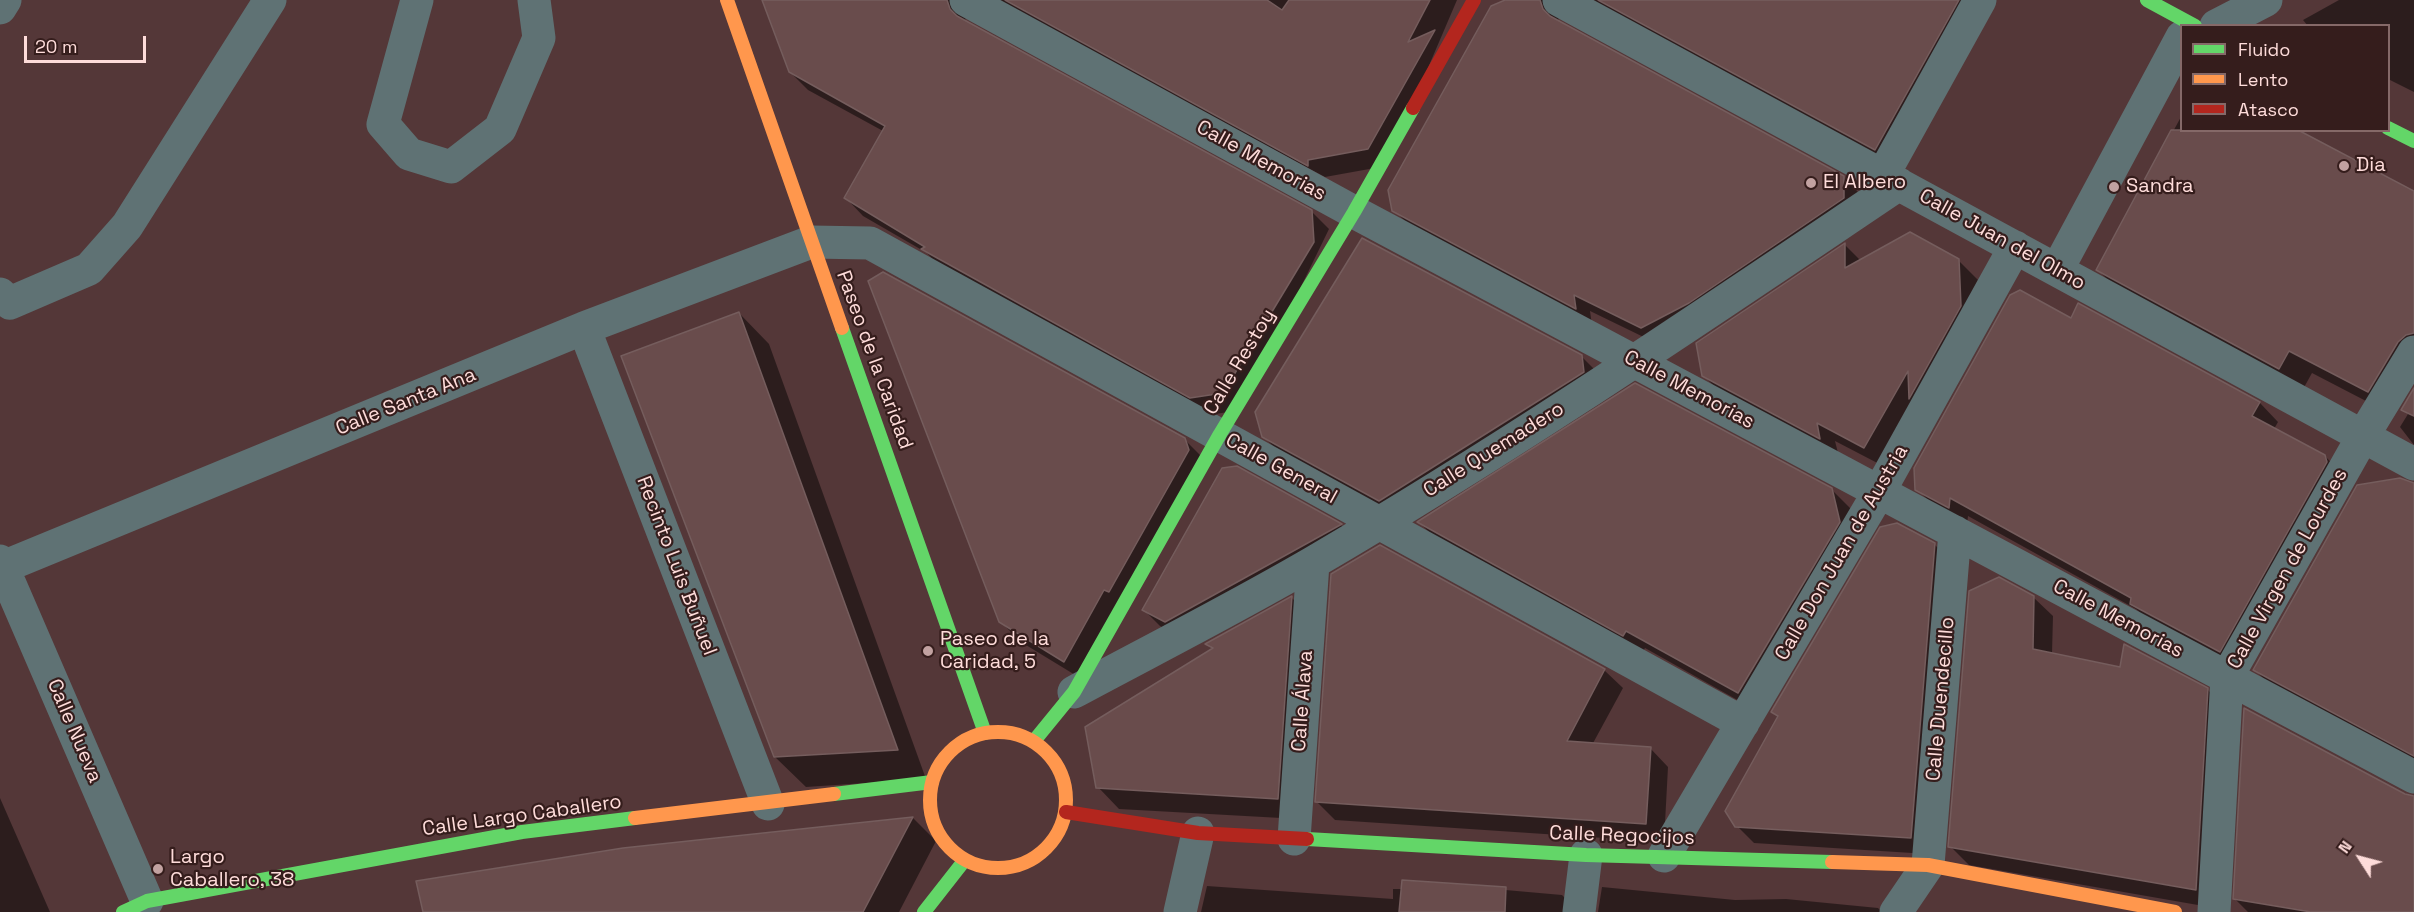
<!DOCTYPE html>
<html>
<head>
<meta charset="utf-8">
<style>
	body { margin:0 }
	#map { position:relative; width:2414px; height:912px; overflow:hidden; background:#543738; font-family:"Space Grotesk",sans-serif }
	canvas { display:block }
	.legend { position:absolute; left:2180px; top:24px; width:210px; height:108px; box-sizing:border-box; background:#351d1c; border:2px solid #856968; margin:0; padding:8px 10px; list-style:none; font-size:18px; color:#fedcda }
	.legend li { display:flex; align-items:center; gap:12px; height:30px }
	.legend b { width:30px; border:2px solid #856968 }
	.north { position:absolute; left:2330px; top:828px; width:60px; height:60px; -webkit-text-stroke:4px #351d1c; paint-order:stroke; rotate:306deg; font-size:16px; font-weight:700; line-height:24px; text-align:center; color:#fedcda }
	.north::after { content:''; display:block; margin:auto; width:21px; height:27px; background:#fedcda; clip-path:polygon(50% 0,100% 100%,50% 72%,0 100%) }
	.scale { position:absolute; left:24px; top:36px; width:122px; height:27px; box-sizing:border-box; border:3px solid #fedcda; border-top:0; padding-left:8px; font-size:18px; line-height:21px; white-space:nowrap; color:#fedcda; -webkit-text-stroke:4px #351d1c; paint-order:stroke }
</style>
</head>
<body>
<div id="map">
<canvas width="2414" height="912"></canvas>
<ul class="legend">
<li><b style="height:8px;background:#63d668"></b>Fluido</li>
<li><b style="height:8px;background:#ff974d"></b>Lento</li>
<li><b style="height:8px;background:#b3261e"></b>Atasco</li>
</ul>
<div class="north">N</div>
<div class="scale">20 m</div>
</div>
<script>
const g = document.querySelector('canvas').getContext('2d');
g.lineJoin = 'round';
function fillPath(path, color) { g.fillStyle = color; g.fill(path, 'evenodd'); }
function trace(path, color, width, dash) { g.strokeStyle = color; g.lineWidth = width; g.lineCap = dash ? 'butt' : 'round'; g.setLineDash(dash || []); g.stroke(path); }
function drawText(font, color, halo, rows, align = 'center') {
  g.font = font + ' "Space Grotesk",sans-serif'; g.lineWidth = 4.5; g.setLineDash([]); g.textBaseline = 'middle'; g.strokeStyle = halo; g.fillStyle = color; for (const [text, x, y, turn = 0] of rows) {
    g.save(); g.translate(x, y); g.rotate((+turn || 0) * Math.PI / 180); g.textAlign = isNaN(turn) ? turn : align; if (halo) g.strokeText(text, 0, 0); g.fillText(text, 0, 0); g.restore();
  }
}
const shadow = new Path2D(`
	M763,0H978L967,8L965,23L1311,211L1329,229L1241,410L1209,415L940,267L927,253L863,216L846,198L883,131L808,90L790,72Z
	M991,0H1457L1386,166L1325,177Z
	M1509,0H1571L1560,8L1558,23L1843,177L1861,195L1660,345L1590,311L1592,325L1412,228L1394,210Z
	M1584,0H1988L1893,167Z
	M2339,0H2414V92L2388,79V26H2308L2303,20Z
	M2182,115V130L2414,195V379L2391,414L2312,373L2302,391L2121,293L2098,270Z
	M1845,245L1861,261L1958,260L1978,280L1885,467L1835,441L1839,457L1724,396L1704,376Z
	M2079,305L2260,403L2278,422L2274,429L2325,456L2344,476L2239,670L2151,623L2136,609L1968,516L1967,525L1936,508L1917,489L2071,320Z
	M739,313L769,344L926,779L806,787L775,757Z
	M1581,356L1600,375L1398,519L1282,455L1263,436Z
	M2414,391V445L2400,427L2408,414L2403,409Z
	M1184,439L1205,460L1085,681L1021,642L1000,621Z
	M1236,468L1341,525L1356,540L1182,638L1160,626L1144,610Z
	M2414,484V765L2277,692L2254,669Z
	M1831,489L1850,508L1858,541L1757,711L1645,648L1642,653L1437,540L1419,522Z
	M1934,544L1951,561L1928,854L1754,843L1737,826L1779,718L1773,711Z
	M2033,597L2053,616L2052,654L2207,689L2226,709L2215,908L1969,865L1950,846Z
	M1292,598L1312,619L1299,819L1119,809L1098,787L1213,650L1208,644Z
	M1604,670L1623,688L1592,745L1650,748L1668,767L1664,842L1335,820L1317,802Z
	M2405,795L2414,797V912H2248L2235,899Z
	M0,798L50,912H0Z
	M913,818L936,841L899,912H425L623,849Z
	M1404,881L1562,895L1575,908V912H1201L1207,886L1393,899V889H1403Z
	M1602,887L1735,900L1786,899L1878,908L1882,912H1598Z`);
const building = new Path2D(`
	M762,0H947L950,9L957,16L1312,210L1314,242L1223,393L1190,398L921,249L925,247L844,198L885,126L789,72Z
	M1005,0H1267L1282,10L1289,0H1430L1408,42L1435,30L1368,149L1308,160V166Z
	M1505,0H1540L1543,9L1550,16L1844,176V198L1689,303L1641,328L1574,295L1576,309L1392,211L1388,190L1491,6Z
	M1598,0H1959L1875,150Z
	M2171,130H2298L2414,191V333L2406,335L2398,342L2368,392L2289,351L2279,369L2096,270Z
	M1910,232L1959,259L1961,306L1909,399L1908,371L1864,448L1817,423L1820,439L1702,376L1696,343L1845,243V268Z
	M1362,238L1582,355L1584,372L1379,501L1262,437L1255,412Z
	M883,272L1185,438L1189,450L1109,592L1104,590L1064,662L999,622L868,281Z
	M2020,290L2071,318L2078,303L2260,402L2252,416L2325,455L2327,462L2220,652L2130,604L2131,598L1950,498L1949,508L1915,490L1914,468L2010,295Z
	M739,312L898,750L774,757L621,356Z
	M1635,383L1832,488L1840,522L1738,693L1626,631L1623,636L1417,522Z
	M2414,388V416L2401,410Z
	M1237,466L1342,524L1165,622L1142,610L1222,468Z
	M2400,478L2414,483V756L2253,670L2357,485Z
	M1897,523L1935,543L1911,838L1735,827L1725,811L1778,716L1771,712L1880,527Z
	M1380,545L1605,669L1567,741L1651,747L1646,824L1315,802L1331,574Z
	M1999,577L2034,596L2033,649L2120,667L2124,644L2208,688L2196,890L1948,847L1969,591Z
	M1292,596L1278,799L1096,788L1085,727L1213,648L1205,644Z
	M2244,708L2405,794L2414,796V912H2311L2233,899Z
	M913,817L863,912H423L416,881L623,848Z
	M1402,880L1506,887L1505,912H1399Z`);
const street = new Path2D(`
	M417,0L383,124L409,154L451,167L500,129L539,38L534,0
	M966,0L1354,212L2414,777
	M1559,0L2414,464
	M0,8L5,0
	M2216,26L2266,0
	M1883,175L1980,0
	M2057,270L2182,37
	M0,294L10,303L89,269L127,226L270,0
	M584,328L768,804
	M0,561L147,901
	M3,567L584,328L811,242L870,243L1743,723
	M1074,692C1154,649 1235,608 1314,562C1514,445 1707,313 1899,184
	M1294,839L1313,563
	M1664,856L1879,492L2015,247
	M1180,912L1198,833
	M1579,912L1586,855
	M1896,912L1928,865L1955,532
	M2214,912L2227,677L2363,436L2414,352`);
const fast = new Path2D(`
	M2147,0L2195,26
	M2388,128L2414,141
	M842,328L985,733
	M1034,741L1074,692L1220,434L1354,212L1413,108
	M834,794L932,782
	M1307,839L1586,855L1832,862
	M123,912L147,901L522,832L635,818
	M924,912L964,861`);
const slow = new Path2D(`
	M727,0L842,328
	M930 800a68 68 0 1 1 136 0a68 68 0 1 1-136 0Z
	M635,818L834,794
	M1832,862L1928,865L2175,912`);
const jam = new Path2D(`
	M1413,108L1474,0
	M1066,812L1198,833L1307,839`);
const markers = [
	[2344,166,6,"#c2a2a1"],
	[1811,183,6,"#c2a2a1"],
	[2114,187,6,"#c2a2a1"],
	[928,651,6,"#c2a2a1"],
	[158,869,6,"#c2a2a1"]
];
const streetNames = [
	["Calle Memorias",1261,161,29],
	["Calle Juan del Olmo",2002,240,29],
	["Paseo de la Caridad",874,360,70],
	["Calle Restoy",1240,362,-59],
	["Calle Memorias",1689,390,28],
	["Calle Santa Ana",406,402,-22],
	["Calle Quemadero",1494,450,-32],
	["Calle General",1281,469,29],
	["Calle Don Juan de Austria",1842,553,-60],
	["Recinto Luis Buñuel",676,566,69],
	["Calle Virgen de Lourdes",2288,569,-61],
	["Calle Memorias",2118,619,28],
	["Calle Duendecillo",1941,699,-85],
	["Calle Álava",1303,701,-86],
	["Calle Nueva",74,731,67],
	["Calle Largo Caballero",522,816,-8],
	["Calle Regocijos",1622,836,2]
];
const poiNames = [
	["Dia",2356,166],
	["El Albero",1823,183],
	["Sandra",2126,187],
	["Paseo de la",940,640],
	["Caridad, 5",940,663],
	["Largo",170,858],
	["Caballero, 38",170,881]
];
fillPath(shadow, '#0007');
fillPath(building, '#694c4c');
trace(building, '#755d5d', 1.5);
trace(street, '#5f7274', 33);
trace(fast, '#63d668', 14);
trace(slow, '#ff974d', 14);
trace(jam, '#b3261e', 14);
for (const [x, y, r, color] of markers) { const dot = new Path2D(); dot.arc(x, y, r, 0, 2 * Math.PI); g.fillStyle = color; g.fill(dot); trace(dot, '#351d1c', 2); }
drawText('20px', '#fedcda', '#351d1c', streetNames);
drawText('20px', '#fedcda', '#351d1c', poiNames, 'left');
</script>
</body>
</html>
